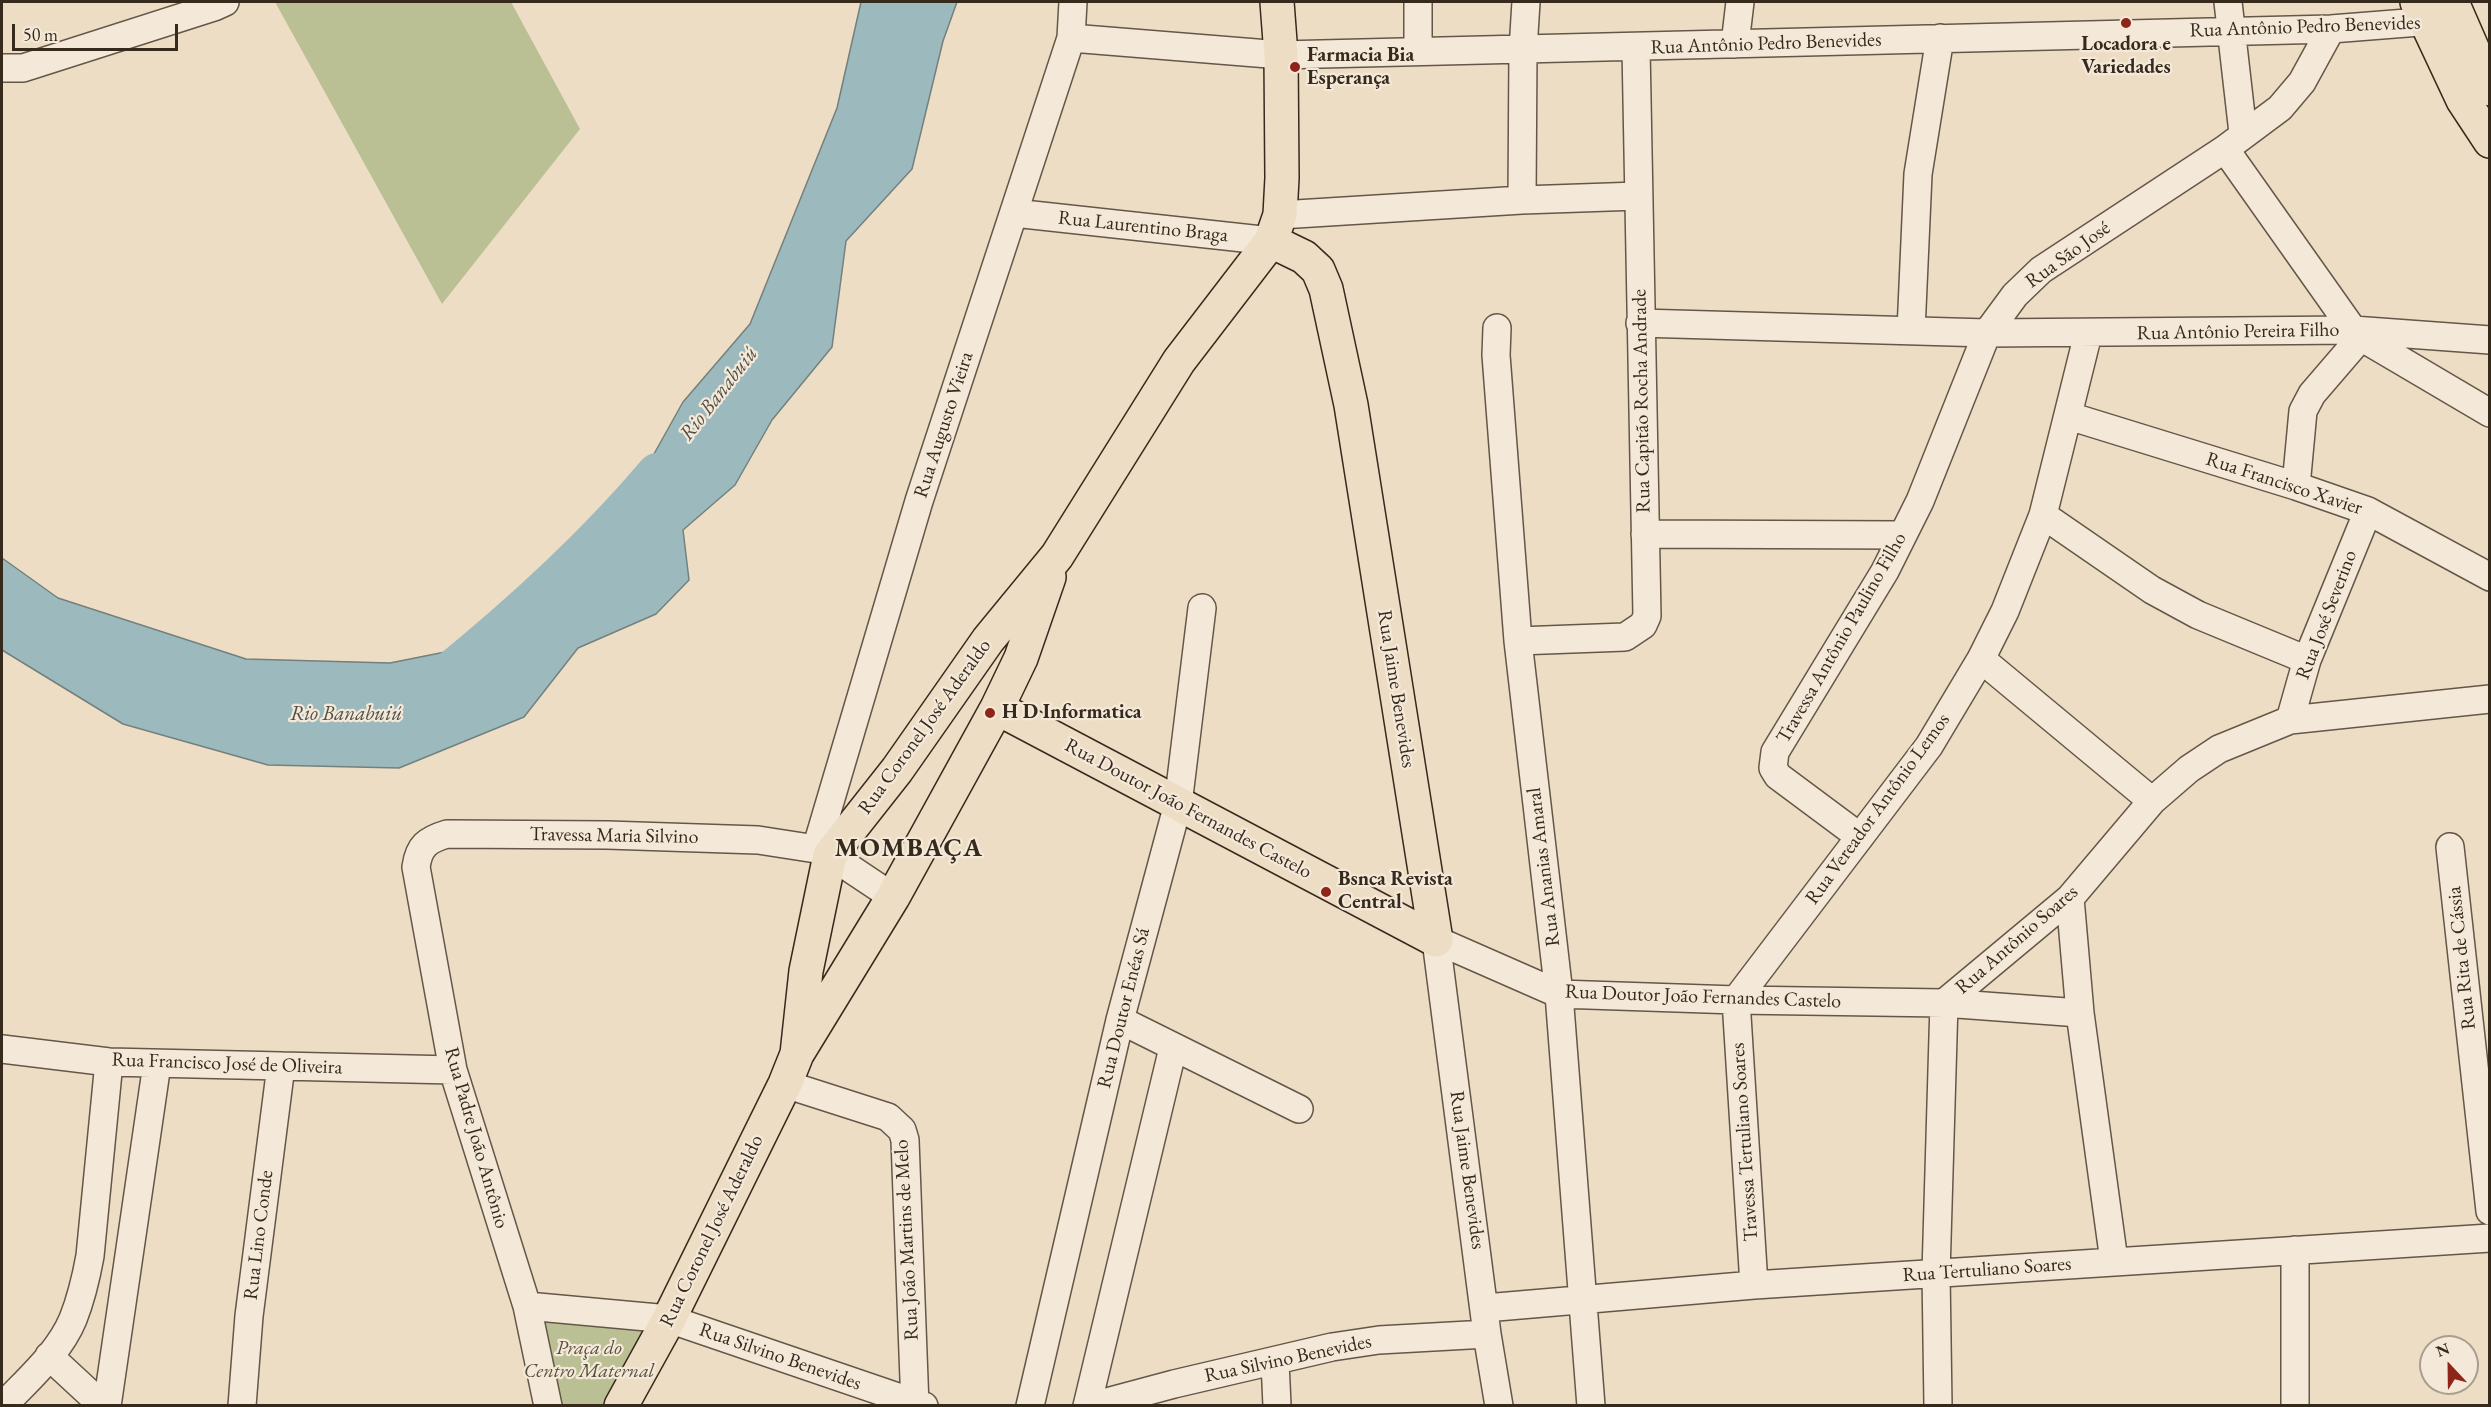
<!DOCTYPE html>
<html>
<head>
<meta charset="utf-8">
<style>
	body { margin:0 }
	#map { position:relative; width:2491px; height:1407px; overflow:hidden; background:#eeddc5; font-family:"EB Garamond",serif }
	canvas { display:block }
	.frame { position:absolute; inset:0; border:3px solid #362a1d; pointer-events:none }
	.north { position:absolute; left:2419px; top:1335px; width:60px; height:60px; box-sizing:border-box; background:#f4e9d9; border:2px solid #a89d8e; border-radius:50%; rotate:338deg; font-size:16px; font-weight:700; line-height:24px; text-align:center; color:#362a1d }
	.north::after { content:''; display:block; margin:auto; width:21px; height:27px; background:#8f2418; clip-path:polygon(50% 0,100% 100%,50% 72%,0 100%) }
	.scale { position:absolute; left:12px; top:24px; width:166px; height:27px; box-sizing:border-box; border:3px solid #362a1d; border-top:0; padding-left:8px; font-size:18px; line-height:21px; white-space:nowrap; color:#362a1d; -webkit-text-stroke:4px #f4e9d9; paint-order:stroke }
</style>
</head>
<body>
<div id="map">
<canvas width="2491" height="1407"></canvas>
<div class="frame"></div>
<div class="north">N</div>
<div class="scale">50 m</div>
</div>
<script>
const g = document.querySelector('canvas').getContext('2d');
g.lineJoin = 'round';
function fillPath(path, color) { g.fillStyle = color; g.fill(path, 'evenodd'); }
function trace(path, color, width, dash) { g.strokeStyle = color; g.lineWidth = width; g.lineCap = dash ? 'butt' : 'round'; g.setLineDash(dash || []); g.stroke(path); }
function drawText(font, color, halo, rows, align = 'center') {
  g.font = font + ' "EB Garamond",serif'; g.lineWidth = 4.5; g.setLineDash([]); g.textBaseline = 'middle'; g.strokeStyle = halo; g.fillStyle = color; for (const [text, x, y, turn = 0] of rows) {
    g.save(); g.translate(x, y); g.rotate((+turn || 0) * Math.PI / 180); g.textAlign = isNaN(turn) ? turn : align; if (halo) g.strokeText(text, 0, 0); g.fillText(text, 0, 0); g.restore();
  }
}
const green = new Path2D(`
	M275,2H511L580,129L442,304Z
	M541,1321L649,1325L607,1405L562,1406Z`);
const water = new Path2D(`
	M861,2H957L943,41L912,169L846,241L832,347L772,420L735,485L683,530L689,580L656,614L578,648L524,717L399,768L268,765L123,724L2,650V558L58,598L246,659L390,663L515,638L592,565L683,402L750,324L837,108Z`);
const river = new Path2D(`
	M441,679C519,616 592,550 657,473`);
const minor = new Path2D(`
	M1418,2V50
	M2228,2L2243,133
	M1071,38L1281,55L2331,29L2445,20
	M1735,44L1740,2
	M2,68H23L214,7L225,2
	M2225,149L2353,330L2361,337L2490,413
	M1522,200L1523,50L1526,2
	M1014,213L1271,241
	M1280,215L1522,200L1638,196
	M1640,323L1987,333L2353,330L2490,340
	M1497,328L1496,355L1518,641L1559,994L1591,1406
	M1911,331L1918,174L1940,38
	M2069,416L2296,486L2368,511L2490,577
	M2296,486L2303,411L2312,394L2361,337
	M2043,515L2152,590L2198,615L2307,660
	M1645,534L1903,535
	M1518,641L1625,637L1643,625L1647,616L1636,48
	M1981,659L2152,801
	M2290,720L2307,660L2368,511
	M1860,837L1778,776L1773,768L1775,752L1885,571L1920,501L1987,333L2015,295L2041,270L2225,149L2280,108L2302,82L2331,29
	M2450,847L2490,1211
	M816,849L919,501L1071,38L1073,2
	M2070,898L2080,1013L2114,1261
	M1436,940L1559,994L1736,1000L1944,1003L2080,1013
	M1436,940L1487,1334L1499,1406
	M1120,1020L1299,1109
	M2,1049L109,1062L453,1070
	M785,1084L888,1117L902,1130L905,1140L915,1406
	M2295,1250V1406
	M1754,1285L1736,1000L1929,746L1981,659L2005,611L2043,515L2088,334
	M527,1306L669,1319L924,1406
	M1485,1308L1754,1285L2490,1238
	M49,1356L103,1406
	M1275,1361L1277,1406
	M3,1406C28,1379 59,1353 73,1319C81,1299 86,1278 90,1256L109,1062
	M107,1406L157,1064
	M242,1406L249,1316L281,1066
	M548,1406L527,1306L453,1070L416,867C419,846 427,840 447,834L607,835L758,840L816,849L830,855L893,897
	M1030,1406L1120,1020L1178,804L1202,608
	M1087,1406L1173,1048
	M1092,1406L1174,1384L1332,1347L1379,1340L1487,1334
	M1938,1406L1936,1273L1944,1003L2070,898L2152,801L2189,769L2219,749L2290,720L2490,699`);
const major = new Path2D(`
	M2417,2L2463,100L2490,141
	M2452,2L2490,89
	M1271,241L1304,257L1318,270L1326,289L1351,405L1436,940
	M997,708L1436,940
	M797,1054L806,971L830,855L897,770L988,640L1057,556L1179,361L1271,241L1280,215L1282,178L1281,55L1277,2
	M621,1406L669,1319L785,1084L797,1054L893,897L997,708L1021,658L1049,577`);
const markers = [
	[2126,23,6,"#8f2418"],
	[1295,67,6,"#8f2418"],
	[990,713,6,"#8f2418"],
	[1326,892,6,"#8f2418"]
];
const streetNames = [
	["Rua Antônio Pedro Benevides",2305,27,-2],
	["Rua Antônio Pedro Benevides",1766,44,-2],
	["Rua Laurentino Braga",1143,227,6],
	["Rua São José",2068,255,-36],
	["Rua Antônio Pereira Filho",2238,332,-1],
	["Rua Capitão Rocha Andrade",1642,401,-91],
	["Rua Augusto Vieira",944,425,-72],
	["Rua Francisco Xavier",2284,484,18],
	["Rua José Severino",2327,615,-69],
	["Travessa Antônio Paulino Filho",1842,638,-60],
	["Rua Jaime Benevides",1396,689,81],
	["Rua Coronel José Aderaldo",925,727,-54],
	["Rua Doutor João Fernandes Castelo",1188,809,28],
	["Rua Vereador Antônio Lemos",1878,809,-54],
	["Travessa Maria Silvino",614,836,1],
	["Rua Ananias Amaral",1544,867,-97],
	["Rua Antônio Soares",2017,940,-41],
	["Rua Rita de Cássia",2462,958,-96],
	["Rua Doutor João Fernandes Castelo",1703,997,2],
	["Rua Doutor Enéas Sá",1124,1008,-76],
	["Rua Francisco José de Oliveira",227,1064,2],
	["Rua Padre João Antônio",476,1138,74],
	["Travessa Tertuliano Soares",1745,1142,-94],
	["Rua Jaime Benevides",1467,1170,82],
	["Rua Coronel José Aderaldo",712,1231,-64],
	["Rua Lino Conde",259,1235,-83],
	["Rua João Martins de Melo",907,1240,-93],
	["Rua Tertuliano Soares",1987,1270,-4],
	["Rua Silvino Benevides",780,1357,19],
	["Rua Silvino Benevides",1288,1359,-12]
];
const poiNames = [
	["Locadora e",2126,45,"center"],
	["Variedades",2126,68,"center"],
	["Farmacia Bia",1307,56],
	["Esperança",1307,79],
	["H D Informatica",1002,713],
	["Bsnca Revista",1338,880],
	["Central",1338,903]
];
const parkNames = [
	["Praça do",589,1349],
	["Centro Maternal",589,1372]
];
const waterNames = [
	["Rio Banabuiú",719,394,-52],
	["Rio Banabuiú",346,714]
];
const districtNames = [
	["MOMBAÇA",909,849]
];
fillPath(green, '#bac094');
fillPath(water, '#9cbabd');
trace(water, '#73807d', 1.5);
trace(river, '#9cbabd', 40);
trace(minor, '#645747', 30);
trace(major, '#362a1d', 36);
trace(minor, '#f4e9d9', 27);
trace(major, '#eeddc5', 33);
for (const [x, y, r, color] of markers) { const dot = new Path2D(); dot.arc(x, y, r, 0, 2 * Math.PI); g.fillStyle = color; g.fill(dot); trace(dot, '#f4e9d9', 2); }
drawText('20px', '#362a1d', '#f4e9d9', streetNames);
drawText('bold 20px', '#362a1d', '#f4e9d9', poiNames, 'left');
drawText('italic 20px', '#57503b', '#f4e9d9', parkNames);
drawText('italic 21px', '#504e45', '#f4e9d9', waterNames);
g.letterSpacing = '1.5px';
drawText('bold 26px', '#362a1d', '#f4e9d9', districtNames);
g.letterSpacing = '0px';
</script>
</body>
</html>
